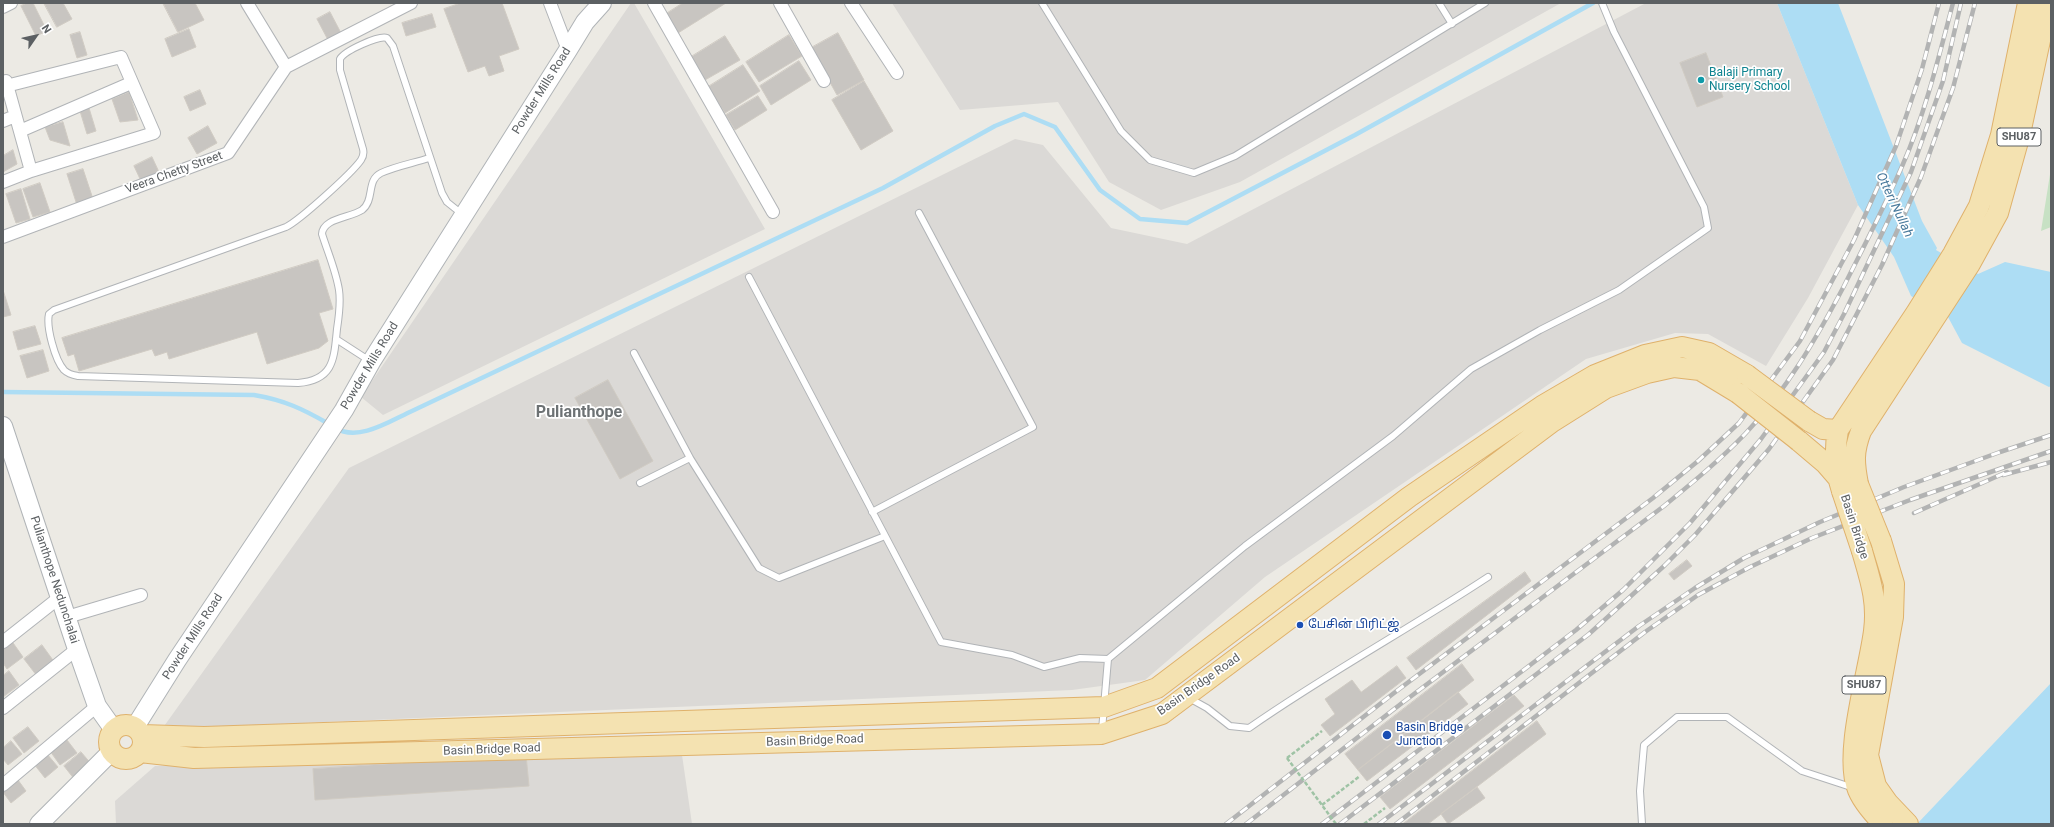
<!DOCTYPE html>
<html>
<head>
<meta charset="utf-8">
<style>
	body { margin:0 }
	#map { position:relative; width:2054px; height:827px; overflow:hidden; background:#eceae4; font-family:Roboto,sans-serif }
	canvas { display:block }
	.frame { position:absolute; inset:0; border:4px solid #5c6063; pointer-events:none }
	.north { position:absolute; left:16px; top:16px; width:40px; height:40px; -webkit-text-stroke:3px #fff; paint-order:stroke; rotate:56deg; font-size:11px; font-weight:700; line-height:16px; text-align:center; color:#5c6063 }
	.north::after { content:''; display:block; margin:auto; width:14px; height:18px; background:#5c6063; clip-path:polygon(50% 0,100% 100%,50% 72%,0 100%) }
</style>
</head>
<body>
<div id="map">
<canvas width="2054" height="827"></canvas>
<div class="frame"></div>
<div class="north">N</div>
</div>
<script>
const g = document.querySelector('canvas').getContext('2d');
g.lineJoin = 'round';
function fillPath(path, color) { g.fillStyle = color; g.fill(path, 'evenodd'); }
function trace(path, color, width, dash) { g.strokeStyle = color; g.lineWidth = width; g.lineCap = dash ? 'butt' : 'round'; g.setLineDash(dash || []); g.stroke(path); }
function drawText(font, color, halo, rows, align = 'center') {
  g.font = font + ' Roboto,"Noto Sans Tamil",sans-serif'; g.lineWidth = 3.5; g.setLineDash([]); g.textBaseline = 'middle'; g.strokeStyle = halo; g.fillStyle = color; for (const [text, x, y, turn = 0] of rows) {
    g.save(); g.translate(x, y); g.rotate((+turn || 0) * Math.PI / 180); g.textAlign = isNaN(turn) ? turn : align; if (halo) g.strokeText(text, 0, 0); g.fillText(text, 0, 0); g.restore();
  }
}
const industrial = new Path2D(`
	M631,3H634L765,229L383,415L361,397Z
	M892,3H1561L1240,182L1161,210L1109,182L1058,102L960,110Z
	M1646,3H1777L1858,205L1808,298L1766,366L1708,334L1675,333L1586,359L1265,577L1145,680L1072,690L162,729L349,468L1015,139L1043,145L1111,228L1187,244Z
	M682,755L692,824H116L115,801L155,766Z`);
const green = new Path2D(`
	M2051,168V227L2041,231Z`);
const water = new Path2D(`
	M1777,3H1838L1922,221L1937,248L1936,250L1978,274L2005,262L2051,272V386L2049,387L1962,343L1948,317L1911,296L1894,257L1858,205Z
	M2051,683V824H1917Z`);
const stream = new Path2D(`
	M3,392L254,395C284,400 303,409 329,424
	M335,428C359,442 390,421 412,411L883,188L995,126L1024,114L1055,127L1100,190L1140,219L1187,223L1355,135L1593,3`);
const building = new Path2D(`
	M27,3H33L47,31L36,36L21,6Z
	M44,3H63L72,19L57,27Z
	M163,3H195L204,20L178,32Z
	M461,3H502L519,49L499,56L504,71L489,76L485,66L468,72L444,9Z
	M683,3H726L678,33L666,14Z
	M330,12L341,33L328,40L317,19Z
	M432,14L436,27L406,36L402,23Z
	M189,29L196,47L172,57L165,39Z
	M80,32L87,55L77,58L70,35Z
	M838,33L864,80L837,95L811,48Z
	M789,35L802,56L759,82L746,62Z
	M725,36L740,60L705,80L691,57Z
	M1706,53L1723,97L1697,107L1680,63Z
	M799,61L811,80L771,105L760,86Z
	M743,65L760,91L725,113L708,87Z
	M864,81L893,131L861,150L832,100Z
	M200,90L206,104L190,111L184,97Z
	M129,92L138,120L120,122L112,99Z
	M758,96L767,110L735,130L726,115Z
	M89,108L96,131L87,134L80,111Z
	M63,122L70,146L50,140L45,127Z
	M208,126L217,143L197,154L188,138Z
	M13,150L17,164L3,172V156Z
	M152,157L159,172L141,181L134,166Z
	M83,169L93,199L77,205L67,174Z
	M40,183L50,212L33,217L23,189Z
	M21,189L30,219L16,223L6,194Z
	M318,260L333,309L319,313L328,341L319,348L267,364L257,332L169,359L167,352L155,356L152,349L79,371L74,354L68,356L62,338Z
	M3,290L11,315L3,317Z
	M35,326L41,344L18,350L13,332Z
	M43,350L49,371L27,378L20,356Z
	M608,380L653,461L620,479L575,398Z
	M1687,560L1692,566L1674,580L1669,574Z
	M1525,572L1531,581L1416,670L1407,658Z
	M11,640L23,657L7,669L3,663V646Z
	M42,645L55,663L37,676L24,659Z
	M1462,664L1474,680L1358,770L1345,754Z
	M1397,666L1406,678L1330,736L1321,725L1335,714L1325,699L1352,680L1361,692Z
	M9,671L19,685L3,697V676Z
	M1458,692L1468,704L1367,781L1358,770Z
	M1514,695L1524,706L1390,809L1380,797Z
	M1537,721L1546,734L1428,824H1403Z
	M28,727L39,741L24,753L13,738Z
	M67,740L77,753L60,765L50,751Z
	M11,741L22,754L8,765L3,759V748Z
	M81,752L93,766L75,780L64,766Z
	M47,754L58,767L45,778L34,764Z
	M526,755L529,786L315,800L313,769Z
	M18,780L26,791L11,803L3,792Z
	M1477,787L1485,798L1448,824L1441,814Z`);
const path = new Path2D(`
	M1287,758L1322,731
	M1322,805L1360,776
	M1364,824L1385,808`);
const lane = new Path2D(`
	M1042,3L1121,131L1150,160L1194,173L1235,156L1485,3
	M1439,3L1452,24
	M429,158C414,163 396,166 381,173C366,180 375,200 362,210C350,218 323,218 322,234C328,253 336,271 339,290C341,303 339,316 337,329C334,359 334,380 298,383L78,376C72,375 68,374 64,370C55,360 46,327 49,314L54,310L286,227C300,220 352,173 361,160C363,157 364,153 363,149L340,70V59C344,51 379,35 387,38L393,46L442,193L447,202L462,214
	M749,277L941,642L1012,655L1044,667L1080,658L1108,659
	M336,339L370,361
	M634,353L690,458L640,483
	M690,458L759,568L779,578L885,536
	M872,512L1033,427L919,213
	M1189,698L1207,708L1230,726L1249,728C1326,674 1409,629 1488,577
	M1102,730L1108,659L1245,546L1393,436L1471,369L1540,330L1619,290L1708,228L1704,207L1614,32L1602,3
	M1642,824L1640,791L1644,745L1677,717H1727L1802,771L1854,788`);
const street = new Path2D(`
	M247,3L286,67
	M550,3L568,50
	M654,3L773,212
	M780,3L824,81
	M851,3L897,73
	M3,7L11,3
	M6,81L31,171
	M3,121L15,116
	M20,131L131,83
	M3,182L31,171L154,133L121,57L6,86
	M3,237L228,153L286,67L411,3
	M67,617L141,595
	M3,642L60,597
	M3,708L77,649
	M3,785L97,706`);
const secondary = new Path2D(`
	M3,426L77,649L97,706L114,730
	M135,727L177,660L344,410L371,362L568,50L585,22L602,3
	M39,824L112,751`);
const primary = new Path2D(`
	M1809,421L1823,429L1838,430
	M1799,441L1825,463L1838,478
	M1858,484C1854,463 1853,452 1861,431L1970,264L1998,213L2020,134L2048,3
	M1842,491C1835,470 1834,452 1838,430L1916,313L1953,254L1979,206L2001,135L2028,3
	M1881,541L1894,584L1893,617L1868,755L1876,786L1888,803L1908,824
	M1862,551C1870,579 1878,601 1874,631C1869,671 1843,754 1858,790C1863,802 1874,814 1883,824
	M109 742a17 17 0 1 1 34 0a17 17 0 1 1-34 0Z
	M142,735L204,737L1104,707L1157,688L1409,497L1542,406L1595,375L1645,355L1682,347L1709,353L1747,375
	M140,752L194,758L1101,734L1162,714L1552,422L1606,388L1647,373L1674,367L1700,370L1738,393`);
const rail = new Path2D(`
	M2003,475L2051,462
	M1914,513L2007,472
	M1226,824L1394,693L1653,498L1698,461L1739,423L1800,341L1854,240L1896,146L1922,69L1939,3
	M1246,824L1402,703L1664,506C1692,483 1720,460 1745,434C1786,391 1816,339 1844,286C1864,246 1885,206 1903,164C1925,114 1939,56 1953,3
	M1322,824L1576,630L1623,590L1690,523L1761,439L1824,352L1844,314L1911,172L1943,81L1961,3
	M1340,824L1589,634L1664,566L1695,535L1769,449L1833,360L1882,265L1921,177L1953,88L1975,3
	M1379,824L1639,626L1695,588L1744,558L1820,522L1904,487L2000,452L2051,435
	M1396,824L1645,632L1698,595L1750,567L1812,538L1910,500L2051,451`);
const pathBridge = new Path2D(`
	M1287,758L1336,824`);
const primaryBridge = new Path2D(`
	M1747,375L1809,421
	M1738,393L1799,441
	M1858,484L1881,541
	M1842,491L1862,551`);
const markers = [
	[1701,80,4,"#0f9aa8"],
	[1300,625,4,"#1a4fb4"],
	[1387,735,5,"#1a4fb4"]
];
const shields = [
	[2019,137,44],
	[1864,685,44]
];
const shieldNames = [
	["SHU87",2019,137],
	["SHU87",1864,685]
];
const cultureNames = [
	["Balaji Primary",1709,73],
	["Nursery School",1709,87]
];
const streetNames = [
	["Powder Mills Road",542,91,-58],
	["Veera Chetty Street",174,173,-20],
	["Powder Mills Road",370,366,-59],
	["Basin Bridge",1854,527,72],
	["Pulianthope Nedunchalai",54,580,72],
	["Powder Mills Road",193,637,-57],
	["Basin Bridge Road",1199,685,-35],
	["Basin Bridge Road",815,741,-2],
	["Basin Bridge Road",492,750,-2]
];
const transitNames = [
	["பேசின் பிரிட்ஜ்",1308,625],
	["Basin Bridge",1396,728],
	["Junction",1396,742]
];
const waterNames = [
	["Otteri Nullah",1894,205,65]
];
const districtNames = [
	["Pulianthope",579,413]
];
fillPath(industrial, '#dbd9d6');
fillPath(green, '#c7e1c4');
fillPath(water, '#adddf4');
trace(stream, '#adddf4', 4.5);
fillPath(building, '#c8c5c1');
trace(building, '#d0cbc3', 1);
trace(lane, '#b1b4b7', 8);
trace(street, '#b1b4b7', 14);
trace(secondary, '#b0b4b7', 20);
trace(primary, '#dfb16b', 22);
trace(path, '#9fc3a5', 2.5, [4, 2]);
trace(lane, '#fff', 6);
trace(street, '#fff', 12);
trace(secondary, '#fff', 18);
trace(primary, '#f4e2b1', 20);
trace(rail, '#b2b3b3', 4.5);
trace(rail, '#fff', 3, [9]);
trace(primaryBridge, '#dfb16b', 22, []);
trace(pathBridge, '#9fc3a5', 2.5, [4, 2]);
trace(primaryBridge, '#f4e2b1', 20);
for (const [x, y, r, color] of markers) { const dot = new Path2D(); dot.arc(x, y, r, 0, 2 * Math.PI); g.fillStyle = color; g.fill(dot); trace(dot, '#fff', 1.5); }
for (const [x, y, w] of shields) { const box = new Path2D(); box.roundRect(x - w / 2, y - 9, w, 18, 3); g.fillStyle = '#fff'; g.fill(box); trace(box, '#5c6063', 1); }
drawText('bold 11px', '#5c6063', null, shieldNames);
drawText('12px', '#0d838f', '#fff', cultureNames, 'left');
drawText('12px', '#5c6063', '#fff', streetNames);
drawText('12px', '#164399', '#fff', transitNames, 'left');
drawText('italic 13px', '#497a9c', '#fff', waterNames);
drawText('bold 16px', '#6d7274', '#fff', districtNames);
</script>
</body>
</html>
